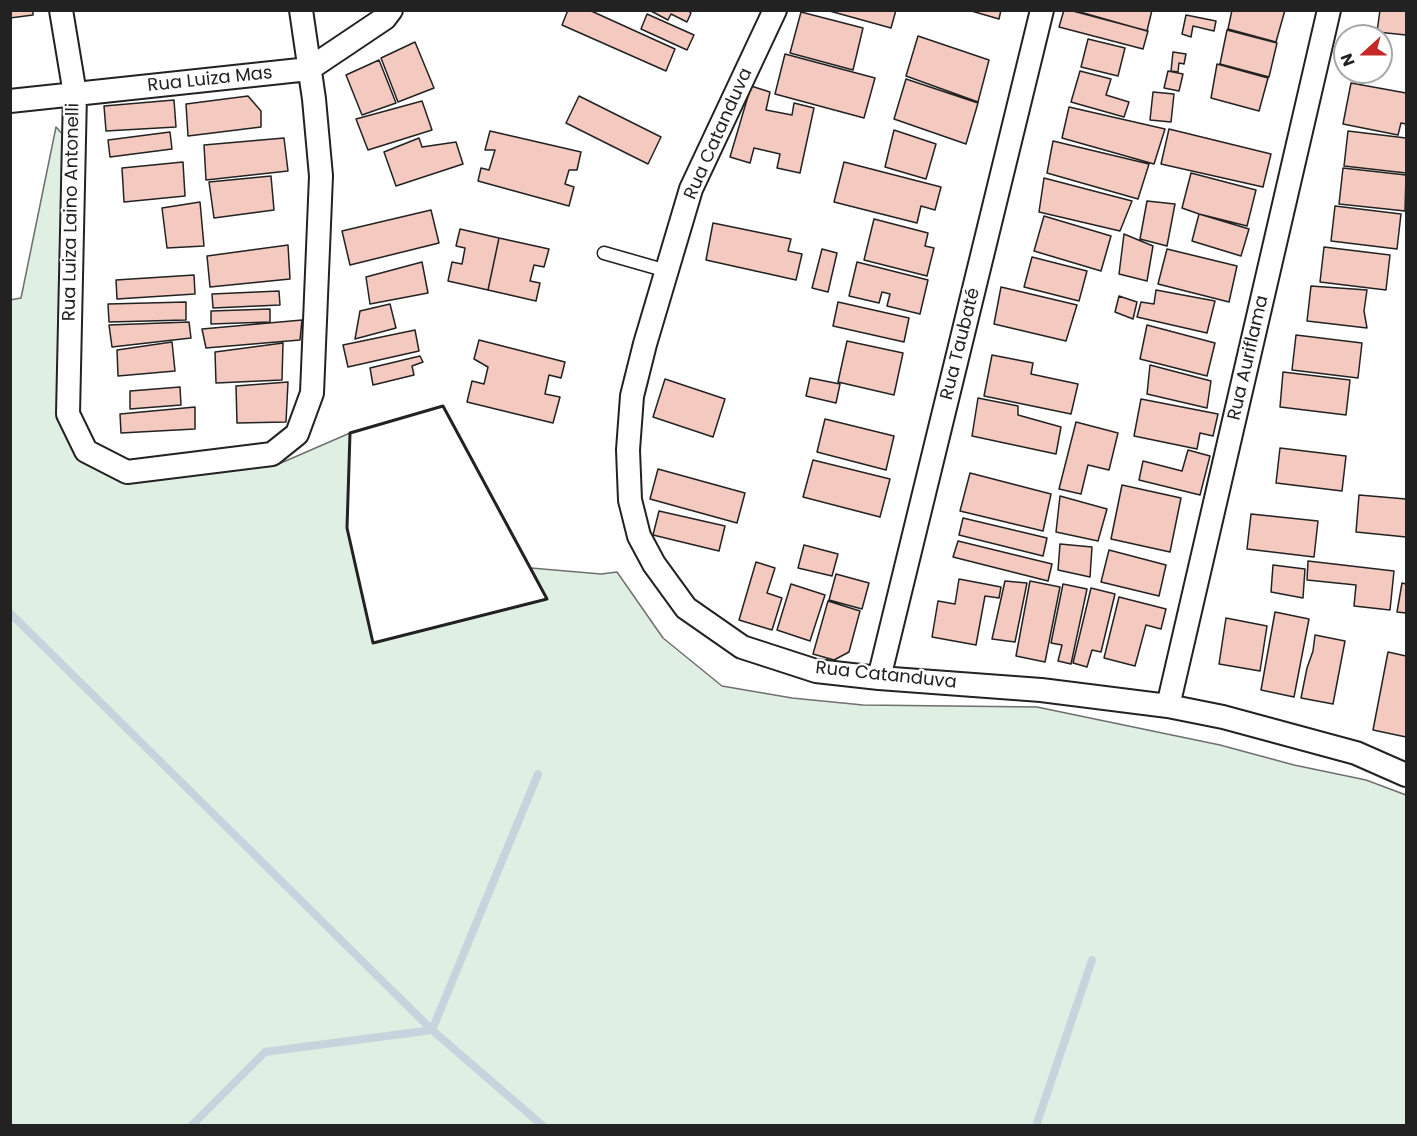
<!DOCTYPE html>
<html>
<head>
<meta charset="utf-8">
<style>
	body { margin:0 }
	#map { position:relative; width:1417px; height:1136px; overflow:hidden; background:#fff; font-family:Poppins,sans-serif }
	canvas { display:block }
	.frame { position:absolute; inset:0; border:12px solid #222; pointer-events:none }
	.north { position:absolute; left:1333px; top:24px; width:60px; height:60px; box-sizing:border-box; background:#fff; border:2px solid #a7a7a7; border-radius:50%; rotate:249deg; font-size:16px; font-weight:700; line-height:24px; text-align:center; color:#222 }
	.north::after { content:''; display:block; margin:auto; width:21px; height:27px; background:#c62828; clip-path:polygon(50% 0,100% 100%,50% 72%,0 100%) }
</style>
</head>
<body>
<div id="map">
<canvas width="1417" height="1136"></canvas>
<div class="frame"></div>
<div class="north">N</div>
</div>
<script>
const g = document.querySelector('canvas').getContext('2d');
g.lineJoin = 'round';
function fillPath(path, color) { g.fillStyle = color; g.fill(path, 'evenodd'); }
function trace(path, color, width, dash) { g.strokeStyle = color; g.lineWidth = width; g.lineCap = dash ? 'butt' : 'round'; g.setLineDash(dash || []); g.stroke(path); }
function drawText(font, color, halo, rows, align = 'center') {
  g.font = font + ' Poppins,sans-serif'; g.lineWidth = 4.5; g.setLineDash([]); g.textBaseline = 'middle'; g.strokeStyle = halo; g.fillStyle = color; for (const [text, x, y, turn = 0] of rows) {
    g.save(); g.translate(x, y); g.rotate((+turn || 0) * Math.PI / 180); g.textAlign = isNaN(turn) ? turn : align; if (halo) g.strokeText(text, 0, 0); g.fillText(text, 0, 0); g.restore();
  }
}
const green = new Path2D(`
	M56,127L65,137L59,416L119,480L274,466L350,433L347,528L373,643L547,599L531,568L601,574L617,572L663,638L722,686L792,698L863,705L1037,707L1220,745L1294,765L1366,780L1406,795V1125L11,1126L10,300L21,298Z`);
const stream = new Path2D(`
	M10,613L432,1030L543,1126
	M191,1126L265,1052L432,1030L538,774
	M1036,1126L1092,960`);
const building = new Path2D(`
	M10,10H33V15L10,18Z
	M568,10H589L675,49L666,71L562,25Z
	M649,10H687L691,13L687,22L671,14L668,20Z
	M826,10H896L891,28Z
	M968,10H1001L999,19Z
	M1064,10H1069L1148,31L1143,49L1059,27Z
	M1073,10H1152L1147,31Z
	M1232,10H1285L1276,42L1228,29Z
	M1380,10H1406V35L1377,32Z
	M801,12L863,28L853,70L790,53Z
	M647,14L694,35L687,50L641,29Z
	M1186,15L1216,21L1214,31L1193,26L1191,37L1182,34Z
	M1227,30L1277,43L1269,77L1220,64Z
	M918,36L989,60L978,102L906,76Z
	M1088,39L1125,48L1118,76L1081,67Z
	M415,42L434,88L398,102L381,58Z
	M1173,52L1186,54L1184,64L1179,63L1178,72L1171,71Z
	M785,54L875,78L864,118L775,94Z
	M379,60L396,103L362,115L346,75Z
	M1217,64L1268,78L1259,111L1211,98Z
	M1080,71L1111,79L1106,95L1129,102L1124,117L1071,102Z
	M1168,71L1183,74L1179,91L1164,88Z
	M906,79L978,103L966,144L894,119Z
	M1351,83L1406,93V124L1401,123L1398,135L1343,124Z
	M751,86L770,92L766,110L792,115L794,103L814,108L800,173L777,168L780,154L754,148L750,163L730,157Z
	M1153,92L1174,94L1171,122L1150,120Z
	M248,96L261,111V127L188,136L186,104Z
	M579,96L661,137L648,164L566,123Z
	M174,100L176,127L106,131L104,106Z
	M422,101L432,130L368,150L356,119Z
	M1069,107L1165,129L1154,164L1062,138Z
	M1169,129L1271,154L1263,187L1161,164Z
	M894,130L936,144L926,179L885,167Z
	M490,131L581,152L577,170H569L565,184L574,187L569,206L478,181L481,168L489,170L495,150H485Z
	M1348,131L1406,138V173L1344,166Z
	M170,132L172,149L110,157L108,140Z
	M284,138L288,171L206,180L204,145Z
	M419,138L422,147L456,142L463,164L396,186L384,152Z
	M1053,141L1149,164L1138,199L1047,173Z
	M183,162L185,196L124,202L122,168Z
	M844,162L941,187L935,210L921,206L917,223L834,202Z
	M1343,168L1406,175L1405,211L1339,204Z
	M1191,173L1256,190L1247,226L1199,214L1182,208Z
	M271,176L274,210L214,218L209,182Z
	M1044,178L1132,201L1120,231L1039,212Z
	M1147,201L1175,204L1167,246L1140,239Z
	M200,202L204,246L167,248L162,208Z
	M1335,206L1401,214L1397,249L1331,241Z
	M431,210L439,243L350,265L342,231Z
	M1199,214L1249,229L1241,256L1192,241Z
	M1044,216L1111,236L1101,271L1034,251Z
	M874,219L928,233L925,246L934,248L927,276L864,260Z
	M713,223L791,239L788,251L802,254L796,280L706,260Z
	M460,229L499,238L488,290L448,281L452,262L462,264L465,248L456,246Z
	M1124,234L1153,246L1147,281L1119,274Z
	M499,238L549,249L544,267L534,265L530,281L540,283L536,301L488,290Z
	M288,245L290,279L210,287L207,256Z
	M1324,247L1390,255L1386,290L1320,282Z
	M822,249L837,253L828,292L812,288Z
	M1167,249L1237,266L1229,302L1158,284Z
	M1032,257L1087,271L1079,301L1024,287Z
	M422,262L428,293L370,304L366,277Z
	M857,262L928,280L920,314L887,306L890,294L882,292L879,303L849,296Z
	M194,275L195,294L117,299L116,280Z
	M1311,286L1367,290L1364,311L1367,328L1307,321Z
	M1001,287L1077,305L1066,341L994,324Z
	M1156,290L1215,301L1207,333L1137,317L1141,302L1154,304Z
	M279,291L280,305L213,308L212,294Z
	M1119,296L1137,302L1133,319L1115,312Z
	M186,302V320L109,322L108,304Z
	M838,302L909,318L904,342L833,326Z
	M390,304L396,328L355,339L360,311Z
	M270,309V322L211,324V311Z
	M302,320L300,340L206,348L202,329Z
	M189,322L191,338L112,347L109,325Z
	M1147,325L1215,343L1207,376L1140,359Z
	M415,330L419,351L348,367L343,345Z
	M1296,335L1362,343L1358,378L1292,370Z
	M479,340L565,362L561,378L549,375L545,394L560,397L553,423L467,402L472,381L484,384L488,367L474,359Z
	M847,341L903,353L894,395L838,382Z
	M172,342L175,371L118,376L117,350Z
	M283,343L282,380L216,383L215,352Z
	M992,355L1033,363L1031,374L1078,384L1071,414L984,396Z
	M420,356L423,362L412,366L414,375L373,385L370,368Z
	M1150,365L1211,381L1207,408L1147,394Z
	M1283,372L1350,380L1346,415L1280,407Z
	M810,378L840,384L836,403L806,396Z
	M665,379L725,399L713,437L653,417Z
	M288,382L286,422L237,423L236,386Z
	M180,387L181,405L130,409V391Z
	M978,398L1018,406V415L1061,427L1056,454L972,436Z
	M1141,399L1218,414L1213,436L1200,433L1197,449L1134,436Z
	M195,407V429L121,433L120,414Z
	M825,419L894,436L886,470L817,452Z
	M1076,422L1118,433L1109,470L1088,465L1081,494L1059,489Z
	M1280,448L1346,456L1342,491L1276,483Z
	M1188,450L1210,456L1200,495L1139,480L1143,461L1182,471Z
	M813,460L890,479L880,517L803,497Z
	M658,469L745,493L737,523L650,499Z
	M970,473L1051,494L1043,531L960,511Z
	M1122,485L1181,498L1170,552L1111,539Z
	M1359,495L1406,499V537L1356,532Z
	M1060,496L1107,509L1098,541L1056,532Z
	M659,511L725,526L719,551L653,535Z
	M1251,514L1318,521L1314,557L1247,549Z
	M963,518L1047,538L1043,556L959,535Z
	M958,541L1052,564L1048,581L953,557Z
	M1060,544L1092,547L1090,577L1058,570Z
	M804,545L838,554L832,576L798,568Z
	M1109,550L1166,565L1159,596L1101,582Z
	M1308,561L1394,571L1390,610L1354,606L1356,585L1307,580Z
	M756,562L775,568L767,593L782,598L772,630L739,620Z
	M1273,565L1305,569L1303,598L1271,592Z
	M836,574L869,583L862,609L829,600Z
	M959,579L1001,587L999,598L985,596L976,645L932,637L938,601L955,604Z
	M1005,581L1027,583L1015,642L992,639Z
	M1030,581L1060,587L1045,662L1016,656Z
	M1402,583L1406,584V613L1397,612Z
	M791,584L825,595L810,641L777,630Z
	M1063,584L1087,589L1071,664L1058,661L1062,645L1051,643Z
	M1091,588L1115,594L1101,652L1092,650L1087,667L1073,663Z
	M1119,597L1166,609L1161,629L1146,625L1135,666L1104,658Z
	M828,601L860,611L849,652L834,660L813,654Z
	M1275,612L1309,619L1294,697L1261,690Z
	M1226,618L1267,626L1260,671L1219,664Z
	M1315,635L1345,641L1333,704L1301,698L1307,668L1313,651Z
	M1388,652L1406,656V737L1373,730Z`);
const service = new Path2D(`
	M604,253L667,271`);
const minor = new Path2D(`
	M61,10L75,94L68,414L86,451L127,472L272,454L297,434L312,393L321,176L314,99L301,10
	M775,10L691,189L645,344L632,396L628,450L630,500L639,536L654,564L686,608L742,647L816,671L879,678L1041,690L1168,706L1223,717L1356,753L1406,775
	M10,101L309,69L385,18L391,10
	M879,678L1042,10
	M1168,706L1329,10`);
const wall = new Path2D(`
	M443,406L547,599L373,643L347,528L350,433Z`);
const streetNames = [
	["Rua Luiza Mas",210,80,-6],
	["Rua Catanduva",719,134,-66],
	["Rua Luiza Laino Antonelli",72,212,-89],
	["Rua Taubaté",961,344,-76],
	["Rua Auriflama",1249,358,-77],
	["Rua Catanduva",886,676,6]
];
fillPath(green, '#e0efe3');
trace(green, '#6f6f6f', 1.5);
trace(stream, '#c7d3dd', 8);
fillPath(building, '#f3c9c0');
trace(building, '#222', 1.5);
trace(service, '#222', 15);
trace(minor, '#222', 26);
trace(service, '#fff', 12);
trace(minor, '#fff', 22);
trace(wall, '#222', 3);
drawText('18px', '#222', '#fff', streetNames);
</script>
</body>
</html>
